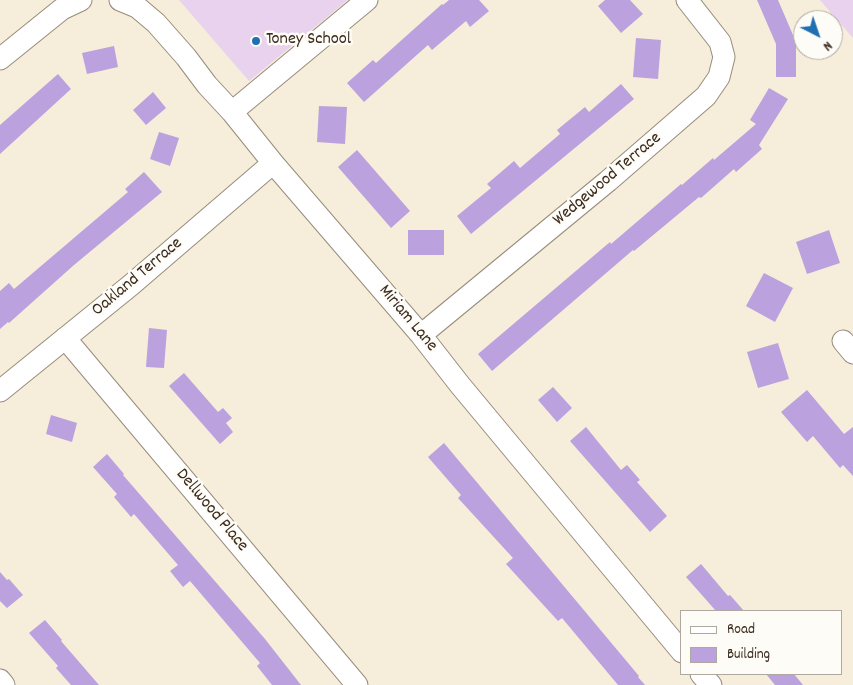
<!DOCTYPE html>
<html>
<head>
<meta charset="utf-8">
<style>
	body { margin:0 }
	#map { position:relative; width:853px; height:685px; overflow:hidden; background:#f6edda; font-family:Dekko,sans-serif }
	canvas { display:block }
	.legend { position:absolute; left:680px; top:610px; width:162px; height:65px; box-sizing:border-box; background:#fdfcf7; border:1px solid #afa8a0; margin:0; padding:6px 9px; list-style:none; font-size:15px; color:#3b2a1e }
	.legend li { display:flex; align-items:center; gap:10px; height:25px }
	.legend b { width:25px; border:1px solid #afa8a0 }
	.north { position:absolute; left:793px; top:10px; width:50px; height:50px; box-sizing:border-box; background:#fdfcf7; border:1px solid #afa8a0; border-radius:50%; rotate:139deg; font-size:14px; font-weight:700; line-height:20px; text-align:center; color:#3b2a1e }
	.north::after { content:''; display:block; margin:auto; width:18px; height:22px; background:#1f6fb2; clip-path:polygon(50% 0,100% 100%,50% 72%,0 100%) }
</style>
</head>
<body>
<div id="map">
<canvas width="853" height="685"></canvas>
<ul class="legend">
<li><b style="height:6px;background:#fff"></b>Road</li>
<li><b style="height:14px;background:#bba1de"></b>Building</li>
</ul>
<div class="north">N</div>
</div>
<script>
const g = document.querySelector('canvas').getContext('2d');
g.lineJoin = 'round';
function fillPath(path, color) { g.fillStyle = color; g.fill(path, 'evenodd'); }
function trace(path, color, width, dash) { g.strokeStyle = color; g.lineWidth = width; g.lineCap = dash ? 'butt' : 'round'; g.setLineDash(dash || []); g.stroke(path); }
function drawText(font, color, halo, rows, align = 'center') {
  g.font = font + ' Dekko,sans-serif'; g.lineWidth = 5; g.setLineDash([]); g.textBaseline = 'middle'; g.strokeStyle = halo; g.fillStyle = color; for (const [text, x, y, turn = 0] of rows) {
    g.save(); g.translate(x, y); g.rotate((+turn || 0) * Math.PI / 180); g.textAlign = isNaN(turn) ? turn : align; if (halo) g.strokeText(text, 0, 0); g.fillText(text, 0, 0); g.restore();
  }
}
const built = new Path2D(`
	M179,0H348L249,81Z
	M820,0H853V38Z`);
const building = new Path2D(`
	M449,0H479L489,11L470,27L466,21L432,50L428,45L364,102L347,83L373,60L376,63L442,4L443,5Z
	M605,0H630L643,14L621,33L598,6Z
	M757,0H778L796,42V77H776V44Z
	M636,38L661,40L658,79L633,77Z
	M114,46L118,67L87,74L82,53Z
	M58,74L71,89L0,154V125Z
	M621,84L634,99L471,234L457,216L491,188L487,184L514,161L520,168L560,134L557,130L585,107L589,112Z
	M769,88L788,99L759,145L762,149L736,172L734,169L701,198L699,197L634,251L633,250L492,371L478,354L610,242L611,244L681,184L682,185L713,158L714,160L756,124L750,120Z
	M153,92L166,108L146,125L133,110Z
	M319,106L347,107L345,144L317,142Z
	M159,132L179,138L170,166L150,159Z
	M357,150L410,211L391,228L338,167Z
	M144,172L162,192L74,265L9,323L8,322L0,329V291L9,283L14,289L128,192L125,189Z
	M408,230H444V255H408Z
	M829,230L840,263L807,274L796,242Z
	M764,273L793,288L775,322L746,306Z
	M149,328L167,330L164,368L146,367Z
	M778,343L789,379L758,388L747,352Z
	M184,373L218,412L223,408L232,418L226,423L233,432L220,444L169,386Z
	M553,387L572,408L557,422L538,400Z
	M807,390L844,434L853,427V476L843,465L840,468L813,436L807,442L781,412Z
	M51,415L77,423L72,442L46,434Z
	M586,427L621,470L627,465L640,480L637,482L667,516L650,532L570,441Z
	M444,443L639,676L638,677L645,685H618L562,618L558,621L506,564L513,558L458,498L461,495L428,457Z
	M107,454L124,474L123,475L265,639L301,685H272L257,666L260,663L190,581L183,587L170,571L178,565L134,514L131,517L114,497L117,494L93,467Z
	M701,564L728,596L730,595L744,611H716L686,577Z
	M0,572L7,580L9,579L23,595L7,608L0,601Z
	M45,620L62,640L61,641L99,685H71L56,668L58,666L29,633Z
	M766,674H794L803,685H775Z`);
const minor = new Path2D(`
	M120,0L137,7L156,23L186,57L207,85L232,112L273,163L421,335L460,385L682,652
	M0,59L62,9L81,0
	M232,112L367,0
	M421,335L608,181L706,96L719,77L724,57L720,42L687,0
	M65,338L357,685
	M843,341L853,353
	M0,391L131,285L273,163
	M701,674L711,685
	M0,680L4,685`);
const markers = [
	[256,41,5,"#1f6fb2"]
];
const poiNames = [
	["Toney School",266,41]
];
const streetNames = [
	["Wedgewood Terrace",608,180,-40],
	["Oakland Terrace",138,278,-40],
	["Miriam Lane",407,319,50],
	["Dellwood Place",211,511,50]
];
fillPath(built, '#e8d2ee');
fillPath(building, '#bba1de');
trace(minor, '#988c7c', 23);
trace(minor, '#fff', 21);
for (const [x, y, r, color] of markers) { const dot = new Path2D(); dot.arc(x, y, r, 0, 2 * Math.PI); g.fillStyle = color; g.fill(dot); trace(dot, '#fdfcf7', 2); }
drawText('18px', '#3b2a1e', '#fdfcf7', poiNames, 'left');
drawText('18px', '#3b2a1e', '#fdfcf7', streetNames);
</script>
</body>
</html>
